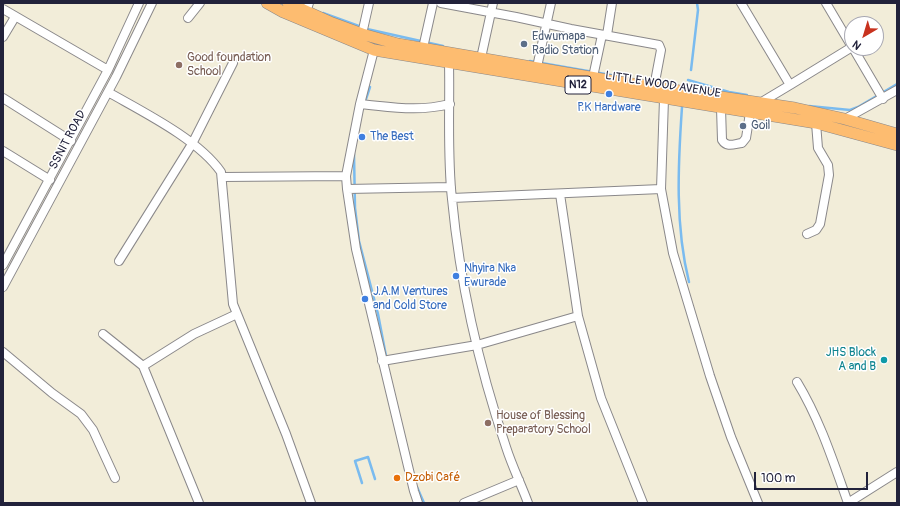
<!DOCTYPE html>
<html>
<head>
<meta charset="utf-8">
<style>
	body { margin:0 }
	#map { position:relative; width:900px; height:506px; overflow:hidden; background:#f2edd9; font-family:Pangolin,sans-serif }
	canvas { display:block }
	.frame { position:absolute; inset:0; border:4px solid #22223b; pointer-events:none }
	.north { position:absolute; left:844px; top:16px; width:40px; height:40px; box-sizing:border-box; background:#fff; border:1px solid #a7a7b1; border-radius:50%; rotate:218deg; font-size:11px; font-weight:700; line-height:16px; text-align:center; color:#22223b }
	.north::after { content:''; display:block; margin:auto; width:14px; height:18px; background:#c8321e; clip-path:polygon(50% 0,100% 100%,50% 72%,0 100%) }
	.scale { position:absolute; left:754px; top:472px; width:114px; height:18px; box-sizing:border-box; border:2px solid #22223b; border-top:0; padding-left:5px; font-size:12px; line-height:14px; white-space:nowrap; color:#22223b; -webkit-text-stroke:3px #fff; paint-order:stroke }
</style>
</head>
<body>
<div id="map">
<canvas width="900" height="506"></canvas>
<div class="frame"></div>
<div class="north">N</div>
<div class="scale">100 m</div>
</div>
<script>
const g = document.querySelector('canvas').getContext('2d');
g.lineJoin = 'round';
function trace(path, color, width, dash) { g.strokeStyle = color; g.lineWidth = width; g.lineCap = dash ? 'butt' : 'round'; g.setLineDash(dash || []); g.stroke(path); }
function drawText(font, color, halo, rows, align = 'center') {
  g.font = font + ' Pangolin,sans-serif'; g.lineWidth = 3; g.setLineDash([]); g.textBaseline = 'middle'; g.strokeStyle = halo; g.fillStyle = color; for (const [text, x, y, turn = 0] of rows) {
    g.save(); g.translate(x, y); g.rotate((+turn || 0) * Math.PI / 180); g.textAlign = isNaN(turn) ? turn : align; if (halo) g.strokeText(text, 0, 0); g.fillText(text, 0, 0); g.restore();
  }
}
const stream = new Path2D(`
	M323,13L367,29L443,46
	M530,61L611,75
	M691,70L698,10L697,3
	M688,80L729,92L747,95
	M365,102L370,87
	M809,106L850,110L858,107L897,84
	M682,107C678,165 675,226 689,282
	M354,154L355,208L359,241L378,314L386,356
	M362,483L355,461L368,457L375,479
	M417,487L424,503`);
const minor = new Path2D(`
	M441,3L516,17L571,29L659,45L661,50L654,87
	M741,3L790,85L760,103
	M826,3L852,47
	M3,9L108,70
	M306,12L309,3
	M188,18L200,3
	M362,34L369,3
	M607,35L612,3
	M3,37L15,17
	M423,48L433,3
	M853,48L883,99
	M374,50L360,104L346,176L347,189L356,249L414,491L418,503
	M481,58L493,3
	M449,63C450,108 447,155 452,199C460,283 479,367 506,447C512,466 521,484 528,503
	M537,67L551,3
	M593,77L602,35
	M790,85L852,47
	M108,92C143,112 198,139 221,172L233,304L286,434L311,503
	M3,98L71,141
	M664,99L661,189L673,253L710,376L731,437L758,503
	M360,104C393,107 417,112 450,104
	M721,108L722,140C727,148 734,144 742,143L746,138L750,113
	M845,119L897,90
	M3,151L50,180
	M223,177L346,176
	M347,189L451,187
	M560,194L578,316L601,398L643,503
	M452,198L661,189
	M807,234L816,230L820,224L829,175L828,165L818,148L816,123
	M119,261L192,144L233,63
	M3,265L108,70L139,3
	M3,287L116,77L152,3
	M103,334L143,366
	M3,352L52,393L81,414L93,430L115,478
	M382,361L477,345L578,316
	M797,382C820,420 833,461 848,503L897,472
	M199,503L143,366L194,334L237,314
	M464,503L519,480`);
const highway = new Path2D(`
	M267,3L283,12L374,50L816,123L897,145
	M288,3L332,23L362,34L398,44L613,81L795,108L845,119L897,134`);
const markers = [
	[524,44,4,"#5c6f8a"],
	[179,65,4,"#8d6e63"],
	[609,94,4,"#3f7fe0"],
	[743,126,4,"#5c6f8a"],
	[362,137,4,"#3f7fe0"],
	[456,276,4,"#3f7fe0"],
	[365,299,4,"#3f7fe0"],
	[884,360,4,"#0f9aa8"],
	[488,423,4,"#8d6e63"],
	[397,478,4,"#e8710a"]
];
const shields = [
	[578,85,26]
];
const shieldNames = [
	["N12",578,85]
];
const serviceNames = [
	["Edwumapa",532,37],
	["Radio Station",532,51],
	["Goil",751,126]
];
const educationNames = [
	["Good foundation",187,58],
	["School",187,72],
	["House of Blessing",496,416],
	["Preparatory School",496,430]
];
const streetNames = [
	["LITTLE WOOD AVENUE",663,85,9],
	["SSNIT ROAD",68,140,-62]
];
const shopNames = [
	["P.K Hardware",609,108,"center"],
	["The Best",370,137],
	["Nhyira Nka",464,269],
	["Ewurade",464,283],
	["J.A.M Ventures",373,292],
	["and Cold Store",373,306]
];
const cultureNames = [
	["JHS Block",876,353],
	["A and B",876,367]
];
const foodNames = [
	["Dzobi Café",405,478]
];
trace(stream, '#7abbef', 2.5);
trace(minor, '#8a888a', 10);
trace(highway, '#8a888a', 12);
trace(minor, '#fff', 8);
trace(highway, '#fdbc70', 11);
for (const [x, y, r, color] of markers) { const dot = new Path2D(); dot.arc(x, y, r, 0, 2 * Math.PI); g.fillStyle = color; g.fill(dot); trace(dot, '#fff', 1.5); }
for (const [x, y, w] of shields) { const box = new Path2D(); box.roundRect(x - w / 2, y - 9, w, 18, 3); g.fillStyle = '#fff'; g.fill(box); trace(box, '#22223b', 1); }
drawText('bold 11px', '#22223b', null, shieldNames);
drawText('12px', '#4e5e75', '#fff', serviceNames, 'left');
drawText('12px', '#785e54', '#fff', educationNames, 'left');
drawText('12px', '#22223b', '#fff', streetNames);
drawText('12px', '#366cbe', '#fff', shopNames, 'left');
drawText('12px', '#0d838f', '#fff', cultureNames, 'right');
drawText('12px', '#c56008', '#fff', foodNames, 'left');
</script>
</body>
</html>
